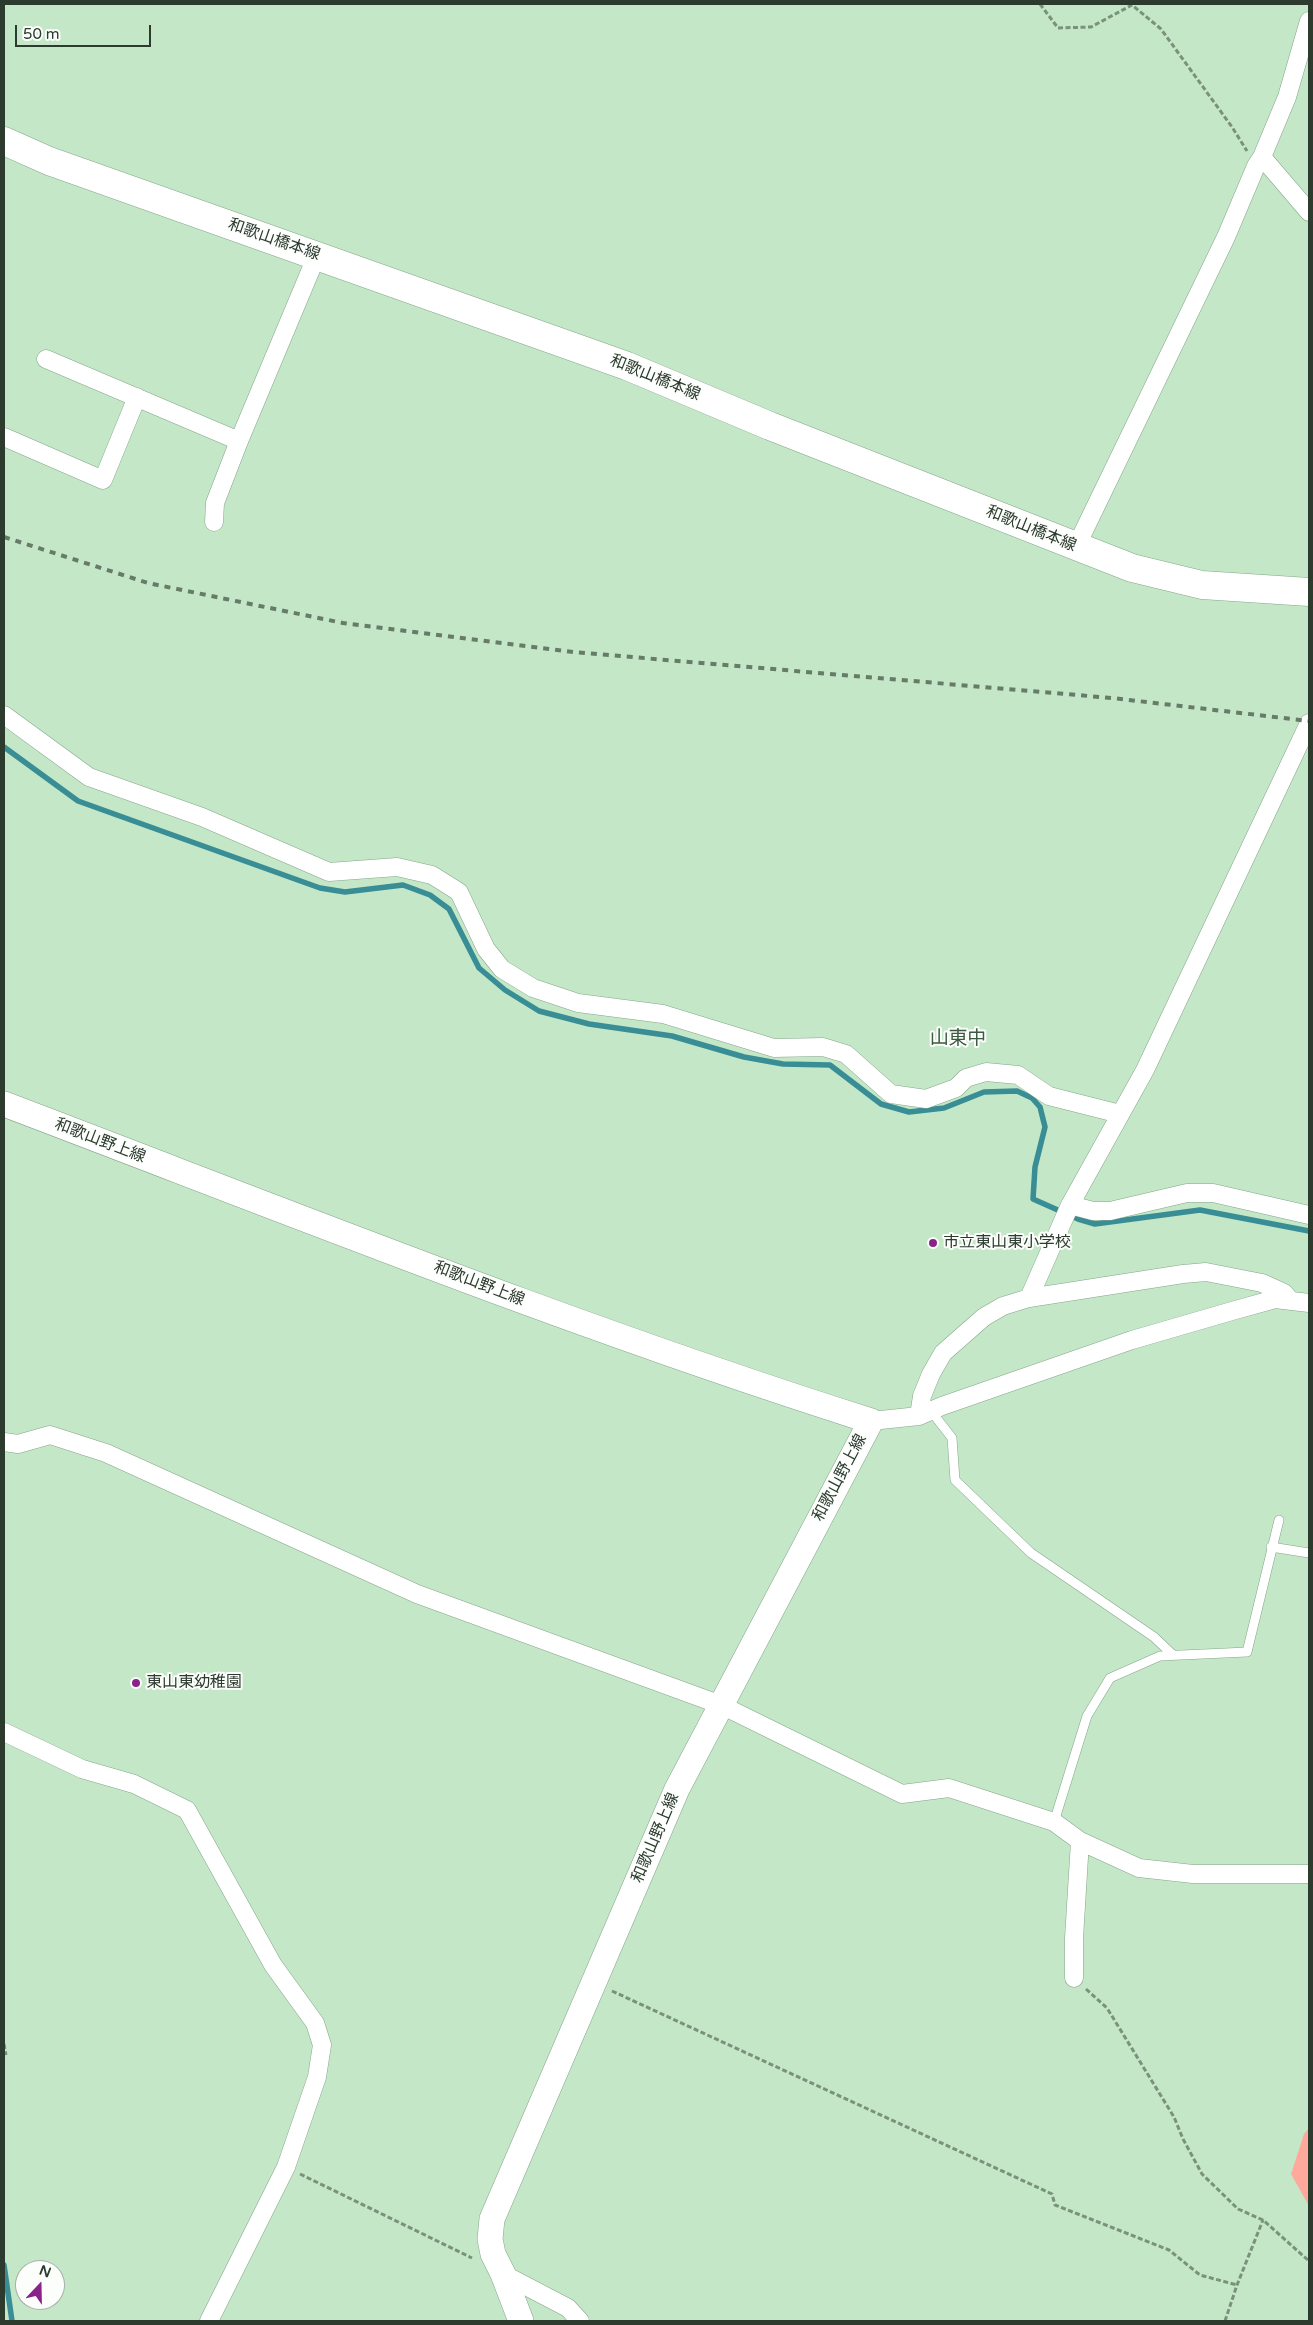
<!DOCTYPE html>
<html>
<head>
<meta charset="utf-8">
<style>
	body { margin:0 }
	#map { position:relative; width:1313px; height:2325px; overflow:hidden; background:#c4e7c8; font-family:"Varela Round",sans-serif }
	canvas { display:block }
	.frame { position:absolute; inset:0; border:5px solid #2d3a2e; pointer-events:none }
	.north { position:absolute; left:15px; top:2260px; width:50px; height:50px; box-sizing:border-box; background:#fbfefb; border:1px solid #a9b0a9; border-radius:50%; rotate:21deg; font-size:14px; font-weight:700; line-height:20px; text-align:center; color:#2d3a2e }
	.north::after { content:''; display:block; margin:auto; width:18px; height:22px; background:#8a2289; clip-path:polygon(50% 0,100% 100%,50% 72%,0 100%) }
	.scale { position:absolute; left:15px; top:25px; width:136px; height:22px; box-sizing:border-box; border:2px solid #2d3a2e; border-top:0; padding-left:6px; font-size:15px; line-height:18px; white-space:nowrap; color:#2d3a2e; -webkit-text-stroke:4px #fbfefb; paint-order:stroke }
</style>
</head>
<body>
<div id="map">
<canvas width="1313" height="2325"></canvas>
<div class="frame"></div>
<div class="north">N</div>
<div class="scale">50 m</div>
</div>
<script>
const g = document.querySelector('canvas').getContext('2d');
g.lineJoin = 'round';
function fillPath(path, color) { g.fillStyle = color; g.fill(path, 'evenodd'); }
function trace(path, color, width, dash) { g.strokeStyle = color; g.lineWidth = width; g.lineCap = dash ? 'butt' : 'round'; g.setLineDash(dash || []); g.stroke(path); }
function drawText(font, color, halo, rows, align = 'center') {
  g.font = font + ' "Varela Round","Noto Sans JP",sans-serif'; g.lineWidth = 4; g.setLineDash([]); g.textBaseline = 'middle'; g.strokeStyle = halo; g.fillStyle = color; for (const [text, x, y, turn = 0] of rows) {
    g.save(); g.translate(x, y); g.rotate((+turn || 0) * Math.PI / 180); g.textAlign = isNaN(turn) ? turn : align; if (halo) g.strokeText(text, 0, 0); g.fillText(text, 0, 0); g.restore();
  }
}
const green = new Path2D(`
	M1309,2128V2206L1291,2174L1304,2134Z`);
const stream = new Path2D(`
	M4,747L78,801L320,888L345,892L403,885L430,895L449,909L479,968L505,990L539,1011L589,1024L672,1036L744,1057L783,1064L830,1065L881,1104L909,1112L944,1108L984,1092L1017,1091L1032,1098L1040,1107L1045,1127L1035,1167L1033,1199L1078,1219L1095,1224L1200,1210L1309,1231
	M4,2265L12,2321`);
const path = new Path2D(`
	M1040,4L1058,28L1091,27L1132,5L1161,29L1232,127L1247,151
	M1086,1989L1107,2008L1174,2117L1183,2139L1202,2174L1238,2209L1263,2220L1309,2261
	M612,1991L1052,2194L1055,2205L1169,2250L1200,2275L1237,2285
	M4,2044L6,2055
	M300,2174L472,2258
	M1225,2321L1237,2285L1263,2220`);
const lane = new Path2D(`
	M931,1411L952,1438L955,1480L1031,1553L1154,1637L1173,1655
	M1271,1547L1309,1553
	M1054,1822L1087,1716L1110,1678L1160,1656L1247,1652L1279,1520`);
const street = new Path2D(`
	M1262,157L1309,212
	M46,359L239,441
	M4,437L103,480L137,397
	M214,522L215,503L239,441L317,255
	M1076,547L1226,237L1256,166L1262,157L1287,97L1309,21
	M4,715L89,777L202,817L329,872L397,867L432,875L459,892L486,949L502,969L533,988L578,1003L663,1014L774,1048L823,1047L846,1054L891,1094L926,1099L956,1088L966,1078L986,1072L1018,1075L1049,1096L1120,1114
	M1070,1205L1093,1211H1110L1187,1193H1213L1309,1215
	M1029,1298L1070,1205L1145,1070L1309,723
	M919,1416L922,1396L931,1374L943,1353L984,1317L1003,1306L1029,1298L1183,1274L1206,1272L1262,1283L1284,1293L1291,1301
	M871,1421L919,1416L942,1406L1132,1340L1232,1311L1275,1299L1309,1303
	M4,1442L18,1444L50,1435L106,1453L417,1594L721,1705L902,1794L949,1788L1054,1822L1080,1841L1139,1868L1193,1874H1309
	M4,1732L82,1769L134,1784L187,1810L273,1965L315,2023L322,2045L317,2077L286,2167L209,2321
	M1074,1978V1938L1080,1841
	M503,2274L568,2308L580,2321`);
const secondary = new Path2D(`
	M4,1104C291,1213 577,1328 871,1421L677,1789L492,2219L490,2239L493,2254L503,2274L521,2321`);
const primary = new Path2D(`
	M4,141L49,161L627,366L770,426L1132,568L1202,585L1309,592`);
const rail = new Path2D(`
	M4,537L148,583L343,623L573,652L1112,698L1309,721`);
const markers = [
	[933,1243,5,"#8a2289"],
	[136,1683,5,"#8a2289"]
];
const streetNames = [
	["和歌山橋本線",274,240,19],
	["和歌山橋本線",655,378,22],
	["和歌山橋本線",1031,529,22],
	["和歌山野上線",100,1141,21],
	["和歌山野上線",479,1284,21],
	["和歌山野上線",840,1478,-62],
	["和歌山野上線",656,1838,-67]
];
const poiNames = [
	["市立東山東小学校",943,1243],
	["東山東幼稚園",146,1683]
];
const quarterNames = [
	["山東中",958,1039]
];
fillPath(green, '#ffa99d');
trace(stream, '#398d95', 5.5);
trace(lane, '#85a689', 10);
trace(street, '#85a689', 19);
trace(secondary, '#85a689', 26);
trace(primary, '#85a689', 29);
trace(path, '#7a927c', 3, [5, 2.5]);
trace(lane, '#fff', 9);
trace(street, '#fff', 18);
trace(secondary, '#fff', 25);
trace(primary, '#fff', 28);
trace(rail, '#667b68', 4, [6, 6]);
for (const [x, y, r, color] of markers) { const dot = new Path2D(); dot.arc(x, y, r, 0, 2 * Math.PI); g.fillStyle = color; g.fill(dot); trace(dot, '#fbfefb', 2); }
drawText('16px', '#2d3a2e', '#fbfefb', streetNames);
drawText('16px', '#2d3a2e', '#fbfefb', poiNames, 'left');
drawText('19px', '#3d5b42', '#fbfefb', quarterNames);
</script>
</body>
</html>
